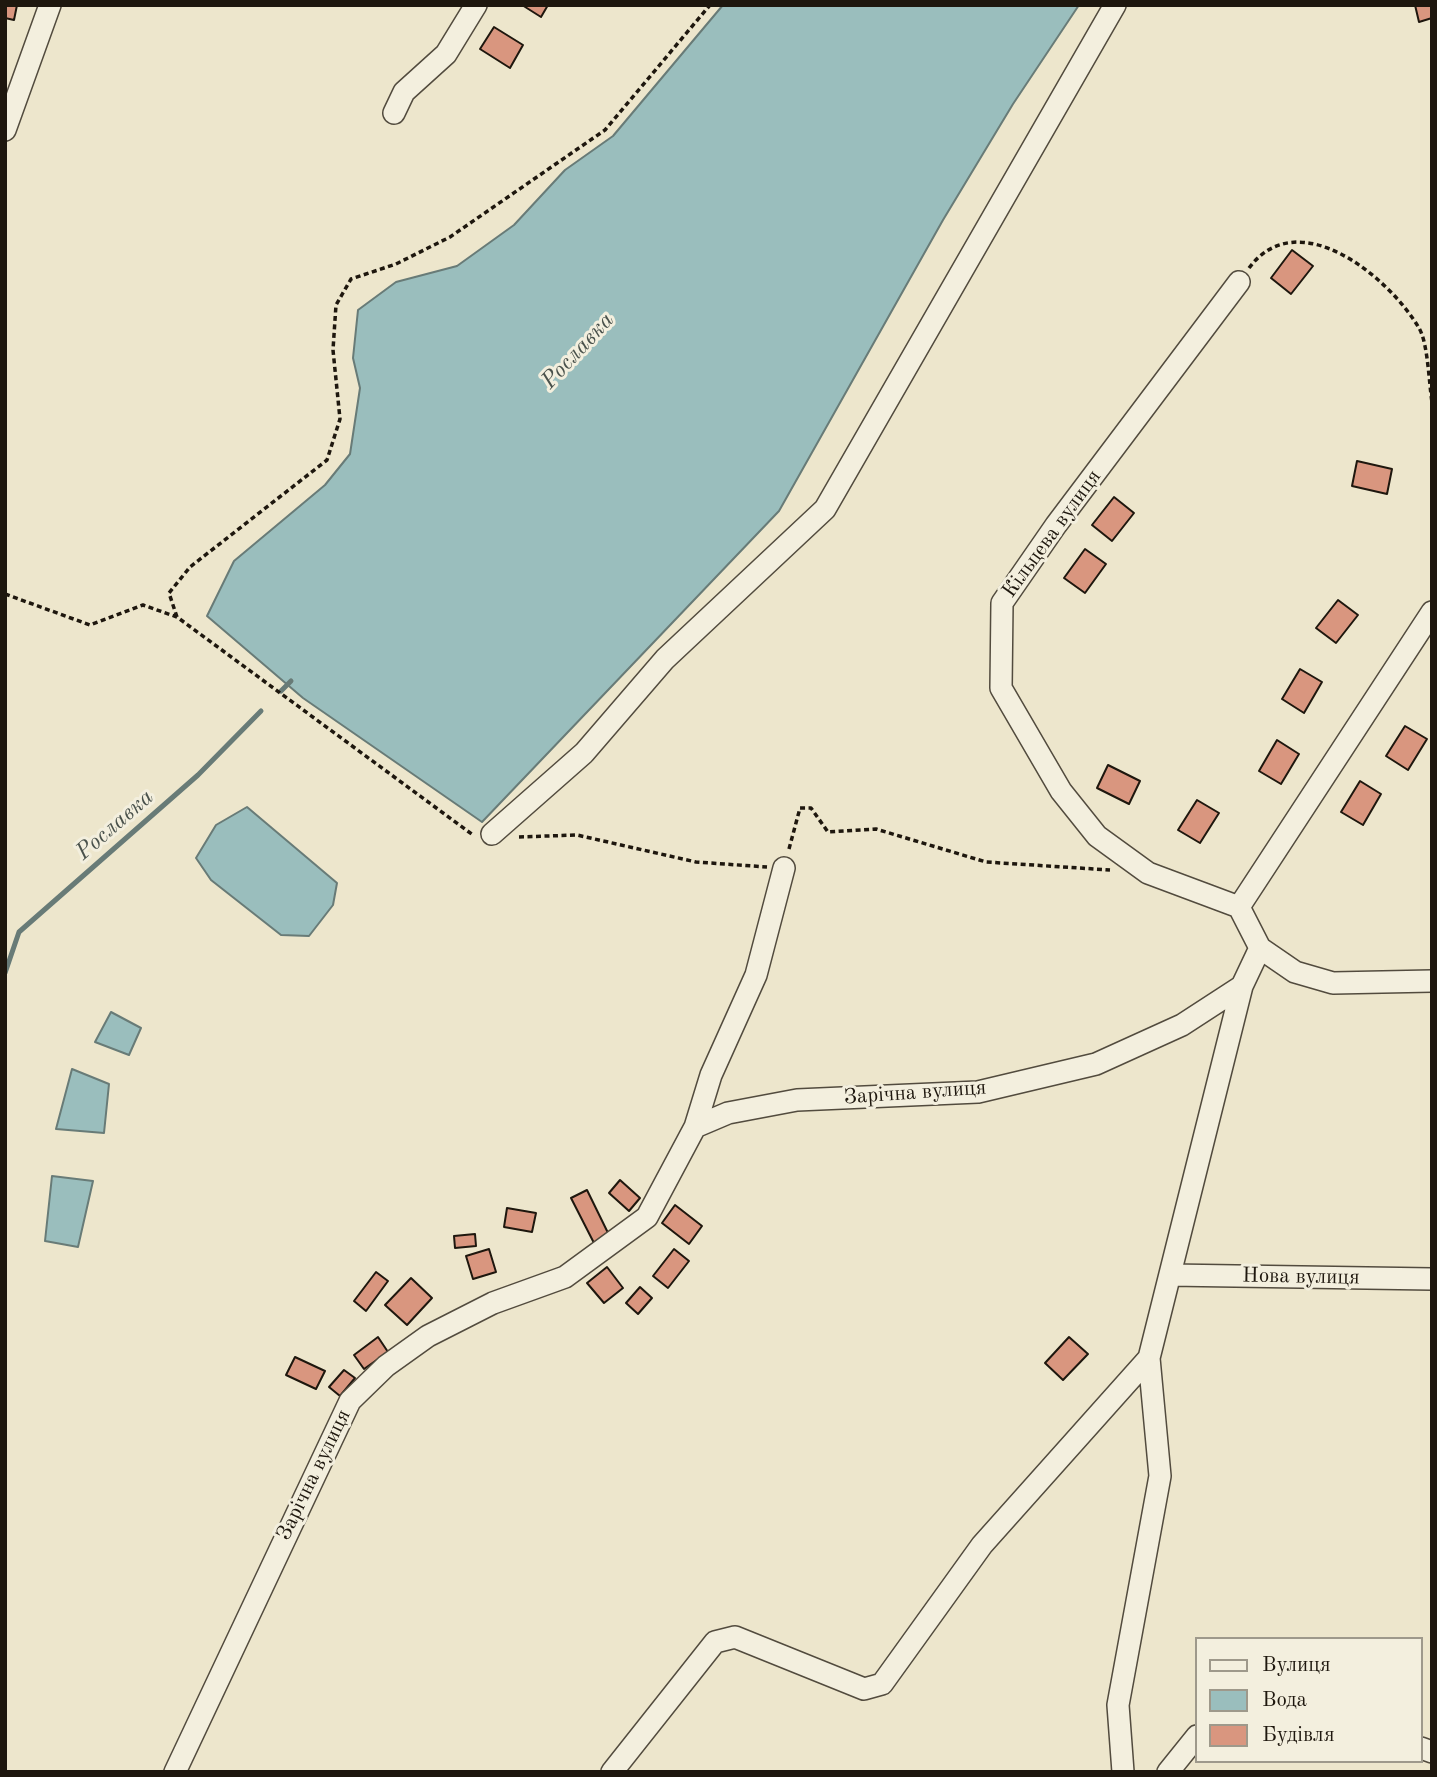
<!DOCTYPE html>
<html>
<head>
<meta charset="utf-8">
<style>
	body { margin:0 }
	#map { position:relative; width:1437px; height:1777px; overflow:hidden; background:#ede6cc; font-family:"Old Standard TT",serif }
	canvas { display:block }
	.frame { position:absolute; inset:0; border:7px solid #1e170e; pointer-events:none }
	.legend { position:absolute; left:1195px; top:1637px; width:228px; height:126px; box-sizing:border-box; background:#f3efde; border:2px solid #9e998b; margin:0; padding:9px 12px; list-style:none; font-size:21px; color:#1e170e }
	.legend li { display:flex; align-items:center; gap:14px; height:35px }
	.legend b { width:35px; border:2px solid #9e998b }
</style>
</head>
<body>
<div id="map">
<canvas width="1437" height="1777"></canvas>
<div class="frame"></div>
<ul class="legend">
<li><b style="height:9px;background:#f3efde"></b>Вулиця</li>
<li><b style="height:19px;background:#9abebd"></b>Вода</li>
<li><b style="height:19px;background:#d9967f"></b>Будівля</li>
</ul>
</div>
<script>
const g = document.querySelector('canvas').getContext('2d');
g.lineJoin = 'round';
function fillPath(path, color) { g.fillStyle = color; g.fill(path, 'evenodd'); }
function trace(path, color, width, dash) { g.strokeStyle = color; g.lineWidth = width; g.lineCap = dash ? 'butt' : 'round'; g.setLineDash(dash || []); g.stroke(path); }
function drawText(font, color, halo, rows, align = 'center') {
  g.font = font + ' "Old Standard TT",serif'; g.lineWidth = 6; g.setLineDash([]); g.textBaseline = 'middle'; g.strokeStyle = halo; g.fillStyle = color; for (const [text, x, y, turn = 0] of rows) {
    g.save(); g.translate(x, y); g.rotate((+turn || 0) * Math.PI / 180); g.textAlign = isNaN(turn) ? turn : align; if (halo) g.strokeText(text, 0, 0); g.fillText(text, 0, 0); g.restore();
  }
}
const water = new Path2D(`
	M723,5H1079L1013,104L943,220L779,511L482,822L303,698L207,616L234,561L325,485L350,454L360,388L353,358L358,310L396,282L457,266L514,225L565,170L613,136Z
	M247,807L337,883L333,905L309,936L281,935L211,880L196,858L216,825Z
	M111,1012L141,1028L129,1055L95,1042Z
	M72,1069L109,1084L104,1133L56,1129Z
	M52,1176L93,1181L78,1247L45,1241Z`);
const stream = new Path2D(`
	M281,691L291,681
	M5,973L19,932L198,775L261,711`);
const building = new Path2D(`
	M5,5H17L14,20L5,18Z
	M522,5H548L541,17Z
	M1415,5H1432V18L1419,22Z
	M494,27L523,45L510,68L480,49Z
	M1292,250L1313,266L1291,294L1271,278Z
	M1357,461L1392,469L1387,494L1352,486Z
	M1114,497L1134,513L1112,541L1092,525Z
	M1085,549L1106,564L1085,593L1064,578Z
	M1338,600L1358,615L1336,643L1316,628Z
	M1300,669L1322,682L1304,713L1282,699Z
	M1405,726L1427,739L1408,770L1386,756Z
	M1277,740L1299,754L1281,784L1259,771Z
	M1108,765L1140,781L1129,804L1097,788Z
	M1360,781L1381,794L1363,825L1341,812Z
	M1197,800L1219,813L1200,843L1178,830Z
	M620,1180L640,1198L629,1211L609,1193Z
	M587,1190L610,1237L595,1245L571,1198Z
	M675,1205L702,1226L689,1244L662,1223Z
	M507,1208L536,1213L532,1232L504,1227Z
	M475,1234L476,1246L455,1248L454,1236Z
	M489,1249L496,1272L473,1279L466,1256Z
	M674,1249L689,1261L668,1288L653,1276Z
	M607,1267L623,1288L604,1303L587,1283Z
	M376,1272L388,1281L366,1311L354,1301Z
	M411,1278L432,1298L407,1325L385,1305Z
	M640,1287L652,1298L638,1314L626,1303Z
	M378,1337L388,1352L364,1369L354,1355Z
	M1069,1337L1088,1354L1063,1380L1045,1363Z
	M295,1357L325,1371L316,1389L286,1375Z
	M344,1370L355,1378L340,1396L329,1387Z`);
const path = new Path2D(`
	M1249,268C1298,202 1389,277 1419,328C1428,343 1429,384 1432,402
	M5,594L90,625L143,605L177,617L473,835
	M177,617L169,593L190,567L327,460L340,419L333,350L336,305L351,279L396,264L450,237L605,130L710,5
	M519,837L577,835L696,862L767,867
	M789,849L800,808H811L828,832L876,829L986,862L1110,870`);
const minor = new Path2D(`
	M394,113L404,92L446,54L476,5
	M5,130L50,5
	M492,834L584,753L665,659L825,509L1115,5
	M1239,907L1148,873L1097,836L1061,791L1001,688L1002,603L1056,525L1239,282
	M1239,907L1432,612
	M1260,948L1295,972L1333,983L1432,981
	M695,1127L728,1113L797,1100L978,1092L1096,1064L1182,1025L1242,986
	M1170,1275L1432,1279
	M1421,1748L1432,1752
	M175,1772L350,1401L386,1366L428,1336L493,1303L565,1277L647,1217L695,1127L711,1075L756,975L784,868
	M612,1772L715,1642L735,1637L864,1689L882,1684L982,1545L1149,1358
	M1123,1772L1118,1705L1160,1476L1149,1358L1242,986L1260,948L1239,907
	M1168,1772L1197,1736`);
const streetNames = [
	["Кільцева вулиця",1052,534,-54],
	["Зарічна вулиця",915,1093,-4],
	["Нова вулиця",1301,1277,1],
	["Зарічна вулиця",314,1475,-64]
];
const waterNames = [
	["Рославка",578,351,-47],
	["Рославка",115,825,-41]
];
fillPath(water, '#9abebd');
trace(water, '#687b77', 2);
trace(stream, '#687b77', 5);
fillPath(building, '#d9967f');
trace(building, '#1e170e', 2);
trace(minor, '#524b3e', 24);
trace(path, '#1e170e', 3.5, [5, 3.5]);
trace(minor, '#f3efde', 21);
drawText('21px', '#1e170e', '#f3efde', streetNames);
drawText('italic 23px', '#49514b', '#f3efde', waterNames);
</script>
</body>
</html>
